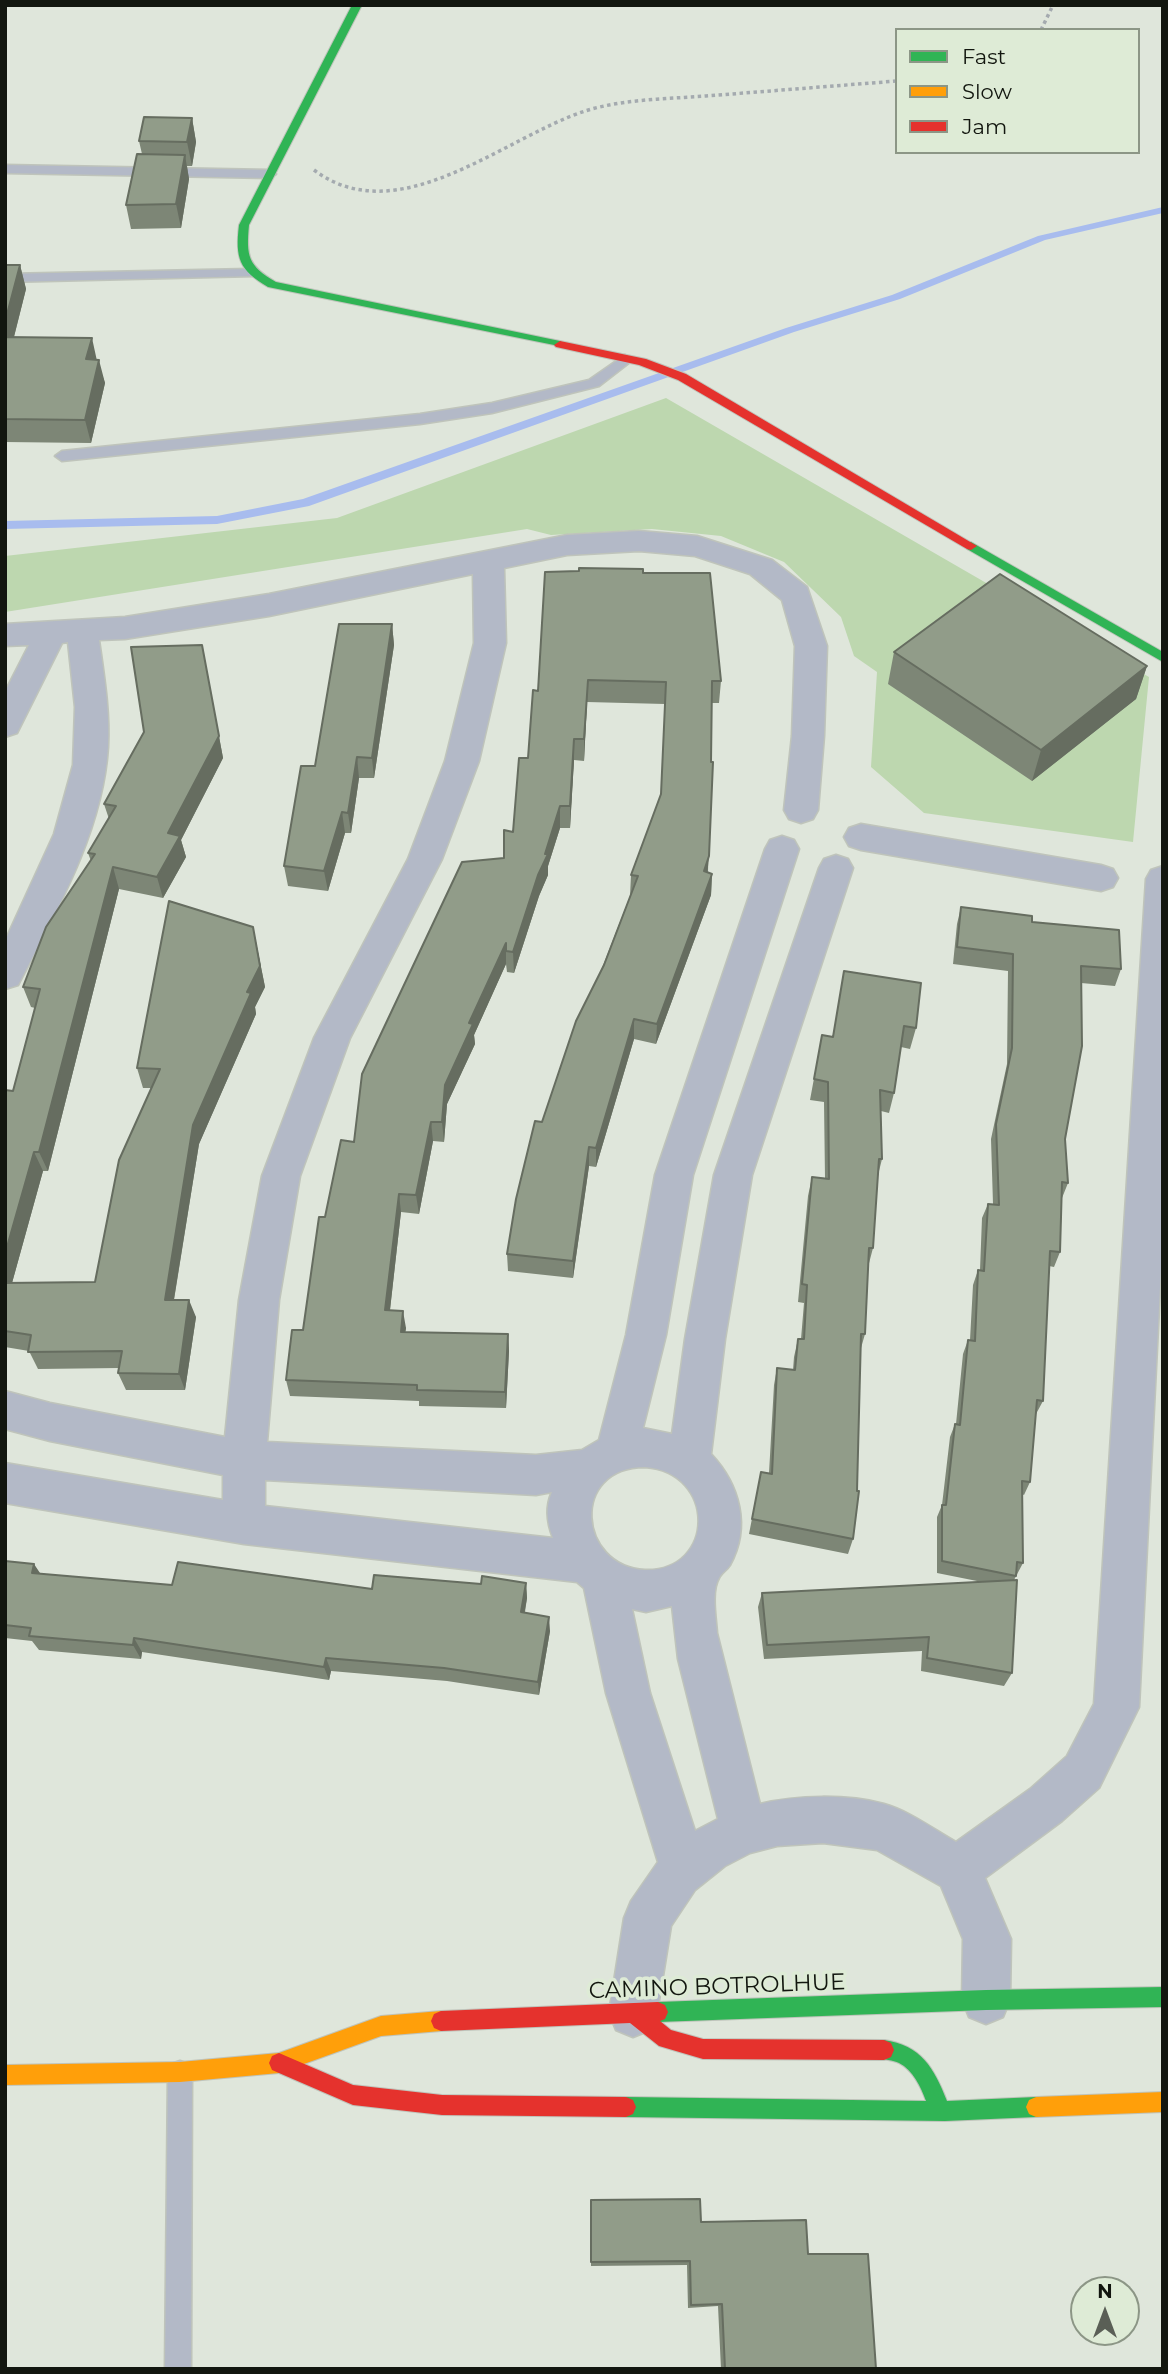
<!DOCTYPE html>
<html>
<head>
<meta charset="utf-8">
<style>
	body { margin:0 }
	#map { position:relative; width:1168px; height:2374px; overflow:hidden; background:#dfe6db; font-family:Montserrat,sans-serif }
	canvas { display:block }
	.frame { position:absolute; inset:0; border:7px solid #12160f; pointer-events:none }
	.legend { position:absolute; left:895px; top:28px; width:245px; height:126px; box-sizing:border-box; background:#deebd6; border:2px solid #8c9686; margin:0; padding:9px 12px; list-style:none; font-size:21px; color:#12160f }
	.legend li { display:flex; align-items:center; gap:14px; height:35px }
	.legend b { width:35px; border:2px solid #8c9686 }
	.north { position:absolute; left:1070px; top:2276px; width:70px; height:70px; box-sizing:border-box; background:#deebd6; border:2px solid #8c9686; border-radius:50%; rotate:0deg; font-size:19px; font-weight:700; line-height:28px; text-align:center; color:#12160f }
	.north::after { content:''; display:block; margin:auto; width:24px; height:32px; background:#5a5f56; clip-path:polygon(50% 0,100% 100%,50% 72%,0 100%) }
</style>
</head>
<body>
<div id="map">
<canvas width="1168" height="2374"></canvas>
<div class="frame"></div>
<ul class="legend">
<li><b style="height:9px;background:#30b455"></b>Fast</li>
<li><b style="height:9px;background:#ff9f0a"></b>Slow</li>
<li><b style="height:9px;background:#e5322d"></b>Jam</li>
</ul>
<div class="north">N</div>
</div>
<script>
const g = document.querySelector('canvas').getContext('2d');
g.lineJoin = 'round';
function fillPath(path, color) { g.fillStyle = color; g.fill(path, 'evenodd'); }
function trace(path, color, width, dash) { g.strokeStyle = color; g.lineWidth = width; g.lineCap = dash ? 'butt' : 'round'; g.setLineDash(dash || []); g.stroke(path); }
function drawText(font, color, halo, rows, align = 'center') {
  g.font = font + ' Montserrat,sans-serif'; g.lineWidth = 7; g.setLineDash([]); g.textBaseline = 'middle'; g.strokeStyle = halo; g.fillStyle = color; for (const [text, x, y, turn = 0] of rows) {
    g.save(); g.translate(x, y); g.rotate((+turn || 0) * Math.PI / 180); g.textAlign = isNaN(turn) ? turn : align; if (halo) g.strokeText(text, 0, 0); g.fillText(text, 0, 0); g.restore();
  }
}
const green = new Path2D(`
	M666,398L1149,677L1133,842L924,813L871,767L877,672L854,656L841,617L784,562L721,536L652,529L551,535L527,529L5,612V556L337,518Z`);
const stream = new Path2D(`
	M1163,207V213L1045,240L900,299L794,332L309,506L217,524L5,529V521L217,516L303,499L786,328L892,295L1038,236Z`);
const path = new Path2D(`
	M1041,30L1053,5
	M314,170C398,233 503,138 585,111C623,99 666,99 706,96C770,91 833,86 897,81`);
const lane = new Path2D(`
	M5,165L270,170L276,174L270,178L5,173Z
	M250,269L255,270V276L5,282V274Z
	M625,355L632,359L630,362L599,386L492,413L420,424L62,461L55,456L62,451L420,414L492,403L589,380Z
	M180,2061L189,2064L192,2073L191,2369H165L168,2073L171,2064Z`);
const street = new Path2D(`
	M639,531L697,536L772,560L807,587L827,646L824,736L818,810L813,819L801,823L789,819L784,810L792,736L795,646L782,600L750,574L695,556L639,551L567,555L504,568L506,643L479,761L442,859L350,1038L300,1176L279,1300L267,1442L536,1455L582,1450L599,1440L626,1335L655,1175L765,849L770,840L782,836L794,840L799,849L693,1175L666,1335L643,1428L672,1434L685,1339L714,1175L819,868L824,859L836,855L848,859L853,868L752,1175L725,1339L711,1454C740,1485 751,1527 730,1565C727,1570 721,1573 719,1578C711,1591 716,1618 717,1633L760,1804C796,1795 848,1794 884,1804C909,1811 933,1829 956,1842L1030,1789L1067,1756L1094,1704L1146,879L1151,870L1163,866V1227L1139,1707L1099,1788L1062,1821L985,1878L1011,1939L1010,2000L1003,2017L986,2024L969,2017L962,2000L963,1939L941,1886L877,1850L823,1843L777,1846L750,1853L725,1866L695,1890L671,1926L657,2013L650,2030L633,2037L616,2030L609,2013L624,1918L631,1901L658,1862L606,1693L584,1588L577,1582L244,1544L5,1503V1463L223,1500V1475L50,1441L5,1429V1391L50,1403L225,1437L239,1300L262,1176L314,1038L408,859L445,761L474,643L473,574L269,616L125,639L99,640C104,676 110,711 108,747C103,831 56,912 18,985L5,989V941L54,834L73,765L75,707L68,642L62,643L17,733L5,737V692L29,645L5,646V624L125,617L269,594L567,535ZM645,1467C717,1472 716,1572 645,1570C578,1567 569,1467 645,1467ZM265,1480L536,1495L552,1492C545,1507 547,1523 553,1538L265,1506ZM672,1606L678,1659L718,1819L695,1831L650,1693L632,1609L646,1612Z
	M861,824L1101,865L1113,869L1118,878L1113,887L1101,891L861,850L849,846L844,837L849,828Z`);
const fast = new Path2D(`
	M352,5H362L249,225C246,256 248,266 276,282L560,341L566,345L564,347L268,287C239,270 235,258 239,225Z
	M971,542L1163,652V662L967,549V543Z
	M1163,1987V2007L986,2010L658,2022L651,2019L648,2012L651,2005L658,2002L986,1990Z
	M884,2040C921,2045 934,2068 947,2101L1036,2097L1043,2100L1046,2107L1043,2114L1036,2117L945,2121L626,2117L619,2114L616,2107L619,2100L626,2097L926,2101C921,2087 913,2070 899,2063C893,2060 884,2060 877,2057L874,2050L877,2043Z`);
const slow = new Path2D(`
	M441,2011L448,2014L451,2021L448,2028L441,2031L381,2036L279,2073L180,2082L5,2085V2065L180,2062L279,2053L381,2016Z
	M1163,2092V2112L1036,2117L1029,2114L1026,2107L1029,2100L1036,2097Z`);
const jam = new Path2D(`
	M560,341L646,359L686,374L977,546L971,550L967,549L678,380L639,365L556,347L554,345Z
	M658,2002L665,2005L668,2012L665,2019L660,2021L671,2030L703,2039L884,2040L891,2043L894,2050L891,2057L884,2060L703,2059L659,2046L630,2023L441,2031L434,2028L431,2021L434,2014L441,2011Z
	M279,2053L353,2085L442,2095L626,2097L633,2100L636,2107L633,2114L626,2117L442,2115L353,2105L272,2070L269,2063L272,2056Z`);
const wall = new Path2D(`
	M192,118L196,142L192,166H187L189,179L181,228L131,229L126,205L142,154L139,141Z
	M5,265H20L26,289L14,337L97,360L105,383L91,443L5,442Z
	M643,573L721,681L719,703H712L708,872L712,874L711,895L656,1044L634,1039L596,1167L589,1166L573,1278L508,1271L507,1254L542,1122L630,896L631,875L661,794L665,704L587,702L584,761L574,760L570,828H560L548,866V875L539,896L514,973L507,972L506,964L474,1035L475,1044L447,1104L444,1142L433,1141L419,1214L401,1212L390,1310L406,1328L405,1332L508,1334L509,1351L506,1408L419,1406V1401L290,1396L286,1380L303,1330L325,1217L354,1142L504,858L513,832L528,758L538,691Z
	M392,624L394,645L374,778H359L351,833H345L328,891L288,886L284,866L315,766Z
	M202,645L223,758L181,840L186,857L163,898L119,889L48,1171H43L12,1283L95,1282L151,1088H143L137,1068L253,927L265,987L255,1007L256,1014L199,1144L174,1300L196,1317L185,1390H126L118,1373L119,1368L38,1369L29,1351L5,1347V1090L13,1091L35,1008L31,1007L23,987L91,861L88,853L109,819L104,804Z
	M894,652L1147,666L1136,699L1032,781L888,684Z
	M961,907L1032,922L1121,969L1115,986L1081,983L1065,1139L1068,1183L1062,1198L1060,1252L1054,1267L1049,1266L1043,1401L1036,1414L1030,1482L1024,1495L1022,1494L1023,1563L1014,1580L1012,1673L1004,1686L921,1671L922,1651L764,1659L758,1607L762,1593L982,1582L937,1573V1517L942,1505L950,1437L955,1424H956L963,1354L968,1340H970L973,1285L978,1270H980L982,1218L988,1204H993L991,1139L1007,1064L1008,971L953,964L957,924Z
	M844,971L916,1028L910,1049L901,1047L894,1093L889,1113L881,1111L882,1159L878,1175L873,1248L868,1267L865,1334L861,1348L853,1539L848,1554L749,1534L761,1472L769,1473L774,1385L777,1368L793,1370L794,1357L798,1339H801L804,1303L798,1302L808,1196L812,1177L825,1178L824,1102L810,1100L822,1035L833,1037Z
	M5,1561L41,1574L172,1585L372,1589L526,1583L527,1598L525,1612L550,1631L539,1695L447,1681L331,1671L329,1680L142,1652L141,1659L39,1650L32,1641L5,1638Z
	M591,2200L701,2222L808,2254L876,2369H721L718,2306L688,2308L687,2265L591,2266Z`);
const shadedWall = new Path2D(`
	M192,118L196,142L192,166L187,142Z
	M185,155L189,179L181,228L176,204Z
	M20,265L26,289L8,360L5,351V322Z
	M92,338L97,361L86,359Z
	M99,360L105,383L91,443L85,420Z
	M392,624L394,645L374,778L372,758Z
	M202,645L223,758L181,840L186,857L163,898L157,877Z
	M1147,666L1136,699L1032,781L1041,750Z
	M588,680L587,702L584,761V739Z
	M574,739V760L570,828V806Z
	M357,757L359,778L351,833L348,813Z
	M560,806V828L548,866V875L539,896L514,973L513,952Z
	M342,812L345,833L328,891L324,871Z
	M709,856L707,877L704,871Z
	M113,867L119,889L48,1171L39,1152Z
	M712,874L711,895L656,1044L657,1024Z
	M253,927L265,987L255,1007L256,1014L199,1144L171,1317L165,1300L193,1125L247,992Z
	M506,943V964L474,1035L475,1044L447,1104L444,1142L442,1122L445,1085L469,1023Z
	M634,1019V1039L596,1167V1148Z
	M431,1122L433,1141L419,1214L416,1195Z
	M589,1147V1166L573,1278V1261Z
	M34,1152L43,1171L7,1301L5,1298V1254Z
	M399,1194L401,1212L388,1327L385,1310Z
	M189,1300L196,1317L185,1390L179,1374Z
	M403,1311L406,1328L403,1349L401,1332Z
	M508,1334L509,1351L506,1408L505,1392Z
	M34,1564L44,1579L32,1573Z
	M526,1583L527,1598L522,1626L521,1612Z
	M549,1617L550,1631L539,1695L538,1682Z
	M134,1638L142,1652L141,1659L133,1645Z
	M326,1658L331,1671L329,1680L324,1667Z`);
const building = new Path2D(`
	M144,117L192,118L187,142L139,141Z
	M137,154L185,155L176,204L126,205Z
	M5,265H20L5,322Z
	M5,337L92,338L86,359L99,360L85,420L5,419Z
	M579,568L643,569V573H710L721,681H712L711,762H713L709,856L704,871L712,874L657,1024L634,1019L596,1148L589,1147L573,1261L507,1254L516,1199L535,1121L542,1122L576,1021L604,965L638,876L631,875L661,794L666,682L588,680L584,739H574L570,806H560L545,854H548L538,875L513,952L506,951V943L469,1023L473,1024L445,1085L442,1122H431L416,1195L399,1194L385,1310L403,1311L401,1332L508,1334L505,1392L417,1390V1385L286,1380L292,1330H303L319,1217H325L341,1140L354,1142L362,1074L462,862L504,858V830L513,832L519,758H528L533,690L538,691L545,572L579,571Z
	M1000,574L1147,666L1041,750L894,652Z
	M339,624H392L372,758L357,757L348,813L342,812L324,871L284,866L301,766H315Z
	M202,645L219,736L168,833L180,836L157,877L113,867L39,1152H34L5,1254V1090L13,1091L40,989L23,987L46,927L95,854L88,853L116,806L104,804L144,732L131,647Z
	M169,901L253,927L260,966L247,992L251,993L193,1125L165,1300H189L179,1374L118,1373L122,1351L28,1352L31,1335L5,1331V1283L95,1282L119,1160L160,1069L137,1068Z
	M961,907L1032,916V922L1119,930L1121,969L1081,966L1082,1046L1065,1139L1068,1183L1062,1182L1060,1252L1050,1251L1043,1401L1037,1400L1030,1482L1022,1481L1023,1563L1017,1562L1016,1576L942,1561V1505H946L955,1424L960,1425L968,1340L975,1341L978,1270L984,1271L988,1204L999,1205L996,1124L1012,1048L1013,954L957,947Z
	M844,971L921,983L916,1028L904,1026L894,1093L880,1090L882,1159H879L873,1248H869L865,1334H861L857,1491H859L853,1539L752,1519L761,1472L772,1474L777,1368L795,1370L798,1339H804L807,1285L802,1284L812,1177L829,1179L828,1082L814,1079L822,1035L833,1037Z
	M5,1561L34,1564L32,1573L172,1585L178,1562L372,1589L374,1575L481,1584L482,1576L526,1583L521,1612L549,1617L538,1682L444,1668L326,1658L324,1667L134,1638L133,1645L29,1636L31,1628L5,1625Z
	M1017,1580L1012,1673L927,1658L929,1637L767,1645L762,1593Z
	M700,2199L701,2222L806,2220L808,2254H868L876,2369H725L722,2304L691,2305L690,2261L591,2262V2200Z`);
const nearStreetnames = [
	["CAMINO BOTROLHUE",717,1987,-2]
];
fillPath(green, '#bdd7af');
fillPath(stream, '#a8bcee');
trace(lane, '#bfc4bb', 3);
trace(street, '#bfc4bb', 3);
trace(fast, '#bfc4bb', 2);
trace(slow, '#bfc4bb', 2);
trace(jam, '#bfc4bb', 2);
trace(path, '#a4aaaf', 3.5, [3.5, 3.5]);
fillPath(lane, '#b3b9c7');
fillPath(street, '#b3b9c7');
fillPath(fast, '#30b455');
fillPath(slow, '#ff9f0a');
fillPath(jam, '#e5322d');
fillPath(wall, '#7d8676');
fillPath(shadedWall, '#666d60');
fillPath(building, '#919c89');
trace(building, '#666d60', 2);
drawText('23px', '#12160f', '#deebd6', nearStreetnames);
</script>
</body>
</html>
